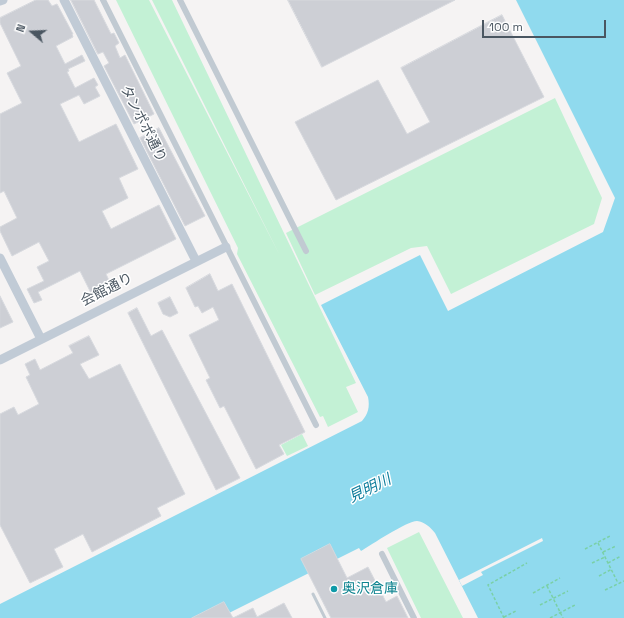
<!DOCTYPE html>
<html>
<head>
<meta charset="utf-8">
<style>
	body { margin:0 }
	#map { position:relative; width:624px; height:618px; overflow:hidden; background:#f5f3f3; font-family:"Space Grotesk",sans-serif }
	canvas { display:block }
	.north { position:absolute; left:12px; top:12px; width:40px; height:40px; -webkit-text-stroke:3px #fff; paint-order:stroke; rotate:289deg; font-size:11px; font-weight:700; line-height:16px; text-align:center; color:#4a5661 }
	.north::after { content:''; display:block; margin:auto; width:14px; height:18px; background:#4a5661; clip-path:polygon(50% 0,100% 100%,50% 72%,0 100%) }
	.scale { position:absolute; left:482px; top:20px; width:124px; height:18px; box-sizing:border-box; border:2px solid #4a5661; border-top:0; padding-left:5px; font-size:12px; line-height:14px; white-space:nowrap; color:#4a5661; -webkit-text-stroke:3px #fff; paint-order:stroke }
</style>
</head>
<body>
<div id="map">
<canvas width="624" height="618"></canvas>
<div class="north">N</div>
<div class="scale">100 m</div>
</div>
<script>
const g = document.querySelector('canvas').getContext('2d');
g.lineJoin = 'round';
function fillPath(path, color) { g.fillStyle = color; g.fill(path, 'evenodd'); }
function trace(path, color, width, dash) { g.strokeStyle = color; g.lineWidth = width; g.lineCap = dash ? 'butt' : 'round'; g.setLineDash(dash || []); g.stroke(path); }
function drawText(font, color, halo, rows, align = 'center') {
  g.font = font + ' "Space Grotesk","Noto Sans JP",sans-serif'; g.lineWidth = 3; g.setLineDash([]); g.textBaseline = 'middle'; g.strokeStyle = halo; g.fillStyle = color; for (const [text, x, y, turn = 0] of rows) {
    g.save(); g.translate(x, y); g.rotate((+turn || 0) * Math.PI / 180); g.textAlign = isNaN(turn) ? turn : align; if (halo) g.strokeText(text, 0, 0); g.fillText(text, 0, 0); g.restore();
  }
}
const green = new Path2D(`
	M116,0H149L279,254L152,0H172L356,383L346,387L358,412L328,427L323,416L320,417L237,254L238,248Z
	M555,98L602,198L594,224L451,294L427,246L411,248L315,295L286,233Z
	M302,434L308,446L287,456L281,445Z
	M419,532L463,618H421L387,548Z`);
const water = new Path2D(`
	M516,0H624V618H478L435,533C430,527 425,522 417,521C407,521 371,545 361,551L359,548L219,618H0V604L362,421C368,414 370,407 368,397L321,305L420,255L448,311L603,232L615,198Z`);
const pier = new Path2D(`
	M542,538L543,541L481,572L483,575L462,586L459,580Z`);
const building = new Path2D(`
	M36,0H48L52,6L57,4L73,34H72L73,37L56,46L65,64L82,55L85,61L68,69L69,71L67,72L75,88L94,78L98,85L95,87L100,96L84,104L79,95L60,104L79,142L116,124L138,169L119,178L128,198L102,211L111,229L159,205L176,239L106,274L112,287L93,297L80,271L38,292L42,300L34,303L27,289L44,281L37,267L49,261L39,242L12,256L0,231V227L17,218L4,191L0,193V114L22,103L7,73L21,66L0,23V18Z
	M71,0H94L111,34L114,33L119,43L115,46L120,58L125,55L154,114L134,124L104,66L109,63L103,52L98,54Z
	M288,0H455L322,67Z
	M502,15L544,97L336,200L295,122L378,80L407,134L430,122L401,68Z
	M159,128L205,216L185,226L140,138Z
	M210,274L218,291L232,284L305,432L279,445L284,454L256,469L224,406L220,408L206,380L210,378L189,335L219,320L213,307L202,313L198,306L195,307L186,288Z
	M0,296L13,322L0,328Z
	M170,297L178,313L170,317L163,314L158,303Z
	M137,308L151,336L162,330L240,478L216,490L128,313Z
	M89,336L99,355L80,364L89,379L120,364L185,494L157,508L161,516L92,552L83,534L54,549L63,567L30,583L0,525V414L14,407L18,415L39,404L26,377L30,375L25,364L35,359L40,370L73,353L69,346Z
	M330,544L347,578L368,567L386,602L397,596L408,618H331L301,559Z
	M224,602L233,618L253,608L257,617L284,603L292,618H192Z`);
const path = new Path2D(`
	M598,543L618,583
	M585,549L610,536
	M603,552L616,546
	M592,563L605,557
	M608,563L621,556
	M599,576L612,569
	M547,586L563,618
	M605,590L624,581
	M533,593L560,578
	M540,605L568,591
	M504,617L516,611
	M504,618L488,585L527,563
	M550,618L575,605`);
const lane = new Path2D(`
	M313,594L325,618`);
const street = new Path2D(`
	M103,0L316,425
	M180,0L306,251
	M382,554L414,618`);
const secondary = new Path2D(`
	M64,0L196,261
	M0,1L3,0
	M0,258L41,339
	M0,360L226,247`);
const markers = [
	[334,589,4,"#0f9aa8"]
];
const streetNames = [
	["タンポポ通り",143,124,63],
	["会館通り",107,290,-27]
];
const cultureNames = [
	["奥沢倉庫",342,589]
];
const waterNames = [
	["見明川",370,489,-26]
];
fillPath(green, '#c3f1d5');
fillPath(water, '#90daee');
fillPath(pier, '#f5f3f3');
fillPath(building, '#cdcfd5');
trace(building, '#d7d9de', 1);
trace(path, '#7ad0a6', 1.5, [3, 2]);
trace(lane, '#c1cad2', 3);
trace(street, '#c1cad2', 6);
trace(secondary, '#c1cbd6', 9);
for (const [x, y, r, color] of markers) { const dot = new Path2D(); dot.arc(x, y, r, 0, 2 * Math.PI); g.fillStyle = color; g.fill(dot); trace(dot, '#fff', 1.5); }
drawText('14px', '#4a5661', '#fff', streetNames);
drawText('14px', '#0d838f', '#fff', cultureNames, 'left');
drawText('italic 15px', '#0c7c9b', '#fff', waterNames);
</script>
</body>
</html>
